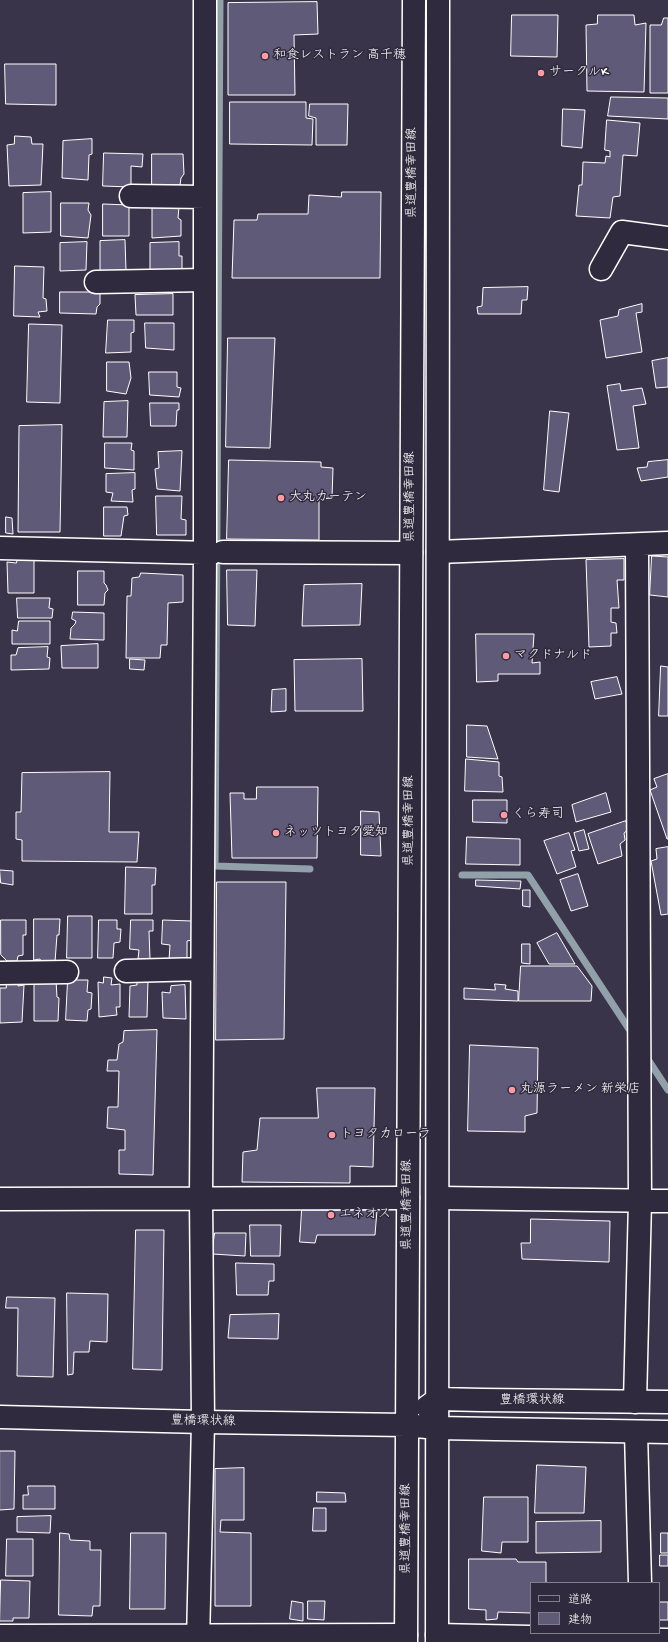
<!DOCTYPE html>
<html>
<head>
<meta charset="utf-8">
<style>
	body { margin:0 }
	#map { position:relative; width:668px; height:1642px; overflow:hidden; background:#393449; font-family:"Gochi Hand","Klee One",sans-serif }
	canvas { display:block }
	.legend { position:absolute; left:530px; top:1582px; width:130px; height:52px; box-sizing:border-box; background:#2f2a3d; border:1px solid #827f8b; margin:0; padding:5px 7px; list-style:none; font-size:12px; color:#fff }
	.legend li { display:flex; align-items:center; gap:8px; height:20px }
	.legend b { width:20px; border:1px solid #827f8b }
</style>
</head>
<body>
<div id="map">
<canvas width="668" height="1642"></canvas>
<ul class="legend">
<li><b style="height:5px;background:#2f2a3d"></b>道路</li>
<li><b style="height:11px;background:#5f5a77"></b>建物</li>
</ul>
</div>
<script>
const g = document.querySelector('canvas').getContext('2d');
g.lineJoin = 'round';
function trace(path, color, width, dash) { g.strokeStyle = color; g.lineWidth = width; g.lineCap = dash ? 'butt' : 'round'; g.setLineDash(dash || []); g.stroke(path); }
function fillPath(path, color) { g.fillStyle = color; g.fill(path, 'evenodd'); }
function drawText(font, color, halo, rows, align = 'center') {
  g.font = font + ' "Gochi Hand","Klee One",sans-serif'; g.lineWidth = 3; g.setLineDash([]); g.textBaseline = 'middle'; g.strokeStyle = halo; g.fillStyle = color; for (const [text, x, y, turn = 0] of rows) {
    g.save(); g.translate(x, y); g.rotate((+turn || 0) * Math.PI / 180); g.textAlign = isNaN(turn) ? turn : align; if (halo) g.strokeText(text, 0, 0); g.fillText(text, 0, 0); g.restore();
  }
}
const stream = new Path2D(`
	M220,0L215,866L310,869
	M462,875H528L629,1029
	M649,1061L668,1090`);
const building = new Path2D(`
	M317,2L318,34L294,35L295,95H228V3Z
	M512,15H558L557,57L511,56Z
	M598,15H634L635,25L646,23L644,92L587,91L586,25L597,24Z
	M664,18H668V93H650V25H661Z
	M5,64H56V105L6,104Z
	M611,97L668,98V119L608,116Z
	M230,102H306V118L313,119L312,145L230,144Z
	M310,104H348L347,145H316V118L309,116Z
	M563,109L585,110L582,148L562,146Z
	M607,120L640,123L637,156L623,155L620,196L613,197L610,218L576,216L579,185H582L583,162L605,163L606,156L610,157V151L605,150Z
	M15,136L31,137L32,144H43L41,185L9,186L7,145L14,144Z
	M92,139V154L89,155L88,180L62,178L63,141Z
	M104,153L143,154L142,167L131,166V187L103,186Z
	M152,154H183L184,174L181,178L180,185L152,186Z
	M51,192V232L23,233V193Z
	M342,192H381L380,278H232L234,220H257L258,214H308L309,195L341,197Z
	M61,203H89L88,210L91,215L88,238L61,236Z
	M103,204L129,205V236H103Z
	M179,207L178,218L181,220V236L152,238V208Z
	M125,240L126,271H100V241Z
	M87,242L86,270L60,271V243Z
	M179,242V256H182V271H150V243Z
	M15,266L44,267L43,298L46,299L47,311L38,312L40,317L14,316Z
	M528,287L527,300H522L521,314H478L477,307L482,306L483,288Z
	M60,292H100V304L97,307L96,314L60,313Z
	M173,294V315H136L135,295Z
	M642,304V312L636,313L642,352L606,358L600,320L618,316L619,310Z
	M108,320H134V332L131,333V352L106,353Z
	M145,323H174V350L146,348Z
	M29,324L62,325L60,403L27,402Z
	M228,338H275L270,448L226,447Z
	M668,358V387L656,388L652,361Z
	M107,362H129L131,378L126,394L107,391Z
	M149,372H177V387L181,388L179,397L150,395Z
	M620,384L621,391L642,388L646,404L633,406L639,448L617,450L607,386Z
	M128,401L127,437H103L104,402Z
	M150,403H179V410H177L176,426H151Z
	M550,411L569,413L559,492L544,490Z
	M62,425L60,532H18L19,426Z
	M105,443H132L131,450L134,451V470L105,468Z
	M182,451L180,491L157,489L155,469L159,468L158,452Z
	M229,460L321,462V467L333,468L332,498L319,499V540L227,539Z
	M668,460V477L641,481L637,468L647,467L648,462Z
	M135,473V489L132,490L133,502L111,501L113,493L106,492V474Z
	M156,496H182L181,519L186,520V535H157Z
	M104,507H127L128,515L124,516L121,536H104Z
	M6,517L12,518L13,534L6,533Z
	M652,556L668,557V597L650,595Z
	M18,559L34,560V593H8L7,562L16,563Z
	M624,559V580H617L619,608H611V622L616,623L617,633H611V646L589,647L586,560Z
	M227,570H257L255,626L228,625Z
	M78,571H104V583L106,585L108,590L105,593L104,605H78Z
	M141,573L183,575V602L168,603L167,645H161L160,658H126L127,596H131L132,578L139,577Z
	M362,584L360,625L302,626L304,585Z
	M17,598H50L49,608L53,609L52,618H18Z
	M73,612L104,613V640L70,639L71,628L75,624L76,621L72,619Z
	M19,621H50V644H12V630L17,631Z
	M476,634H534L532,663L540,662V674H498V681L477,682Z
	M98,644V668H62L61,646Z
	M48,647L47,657L50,658L49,669L11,670V655H16L18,648Z
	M130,659L145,660L144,670L130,669Z
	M362,659L363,711H295L294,660Z
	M661,666L668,667V716H659Z
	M617,677L622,694L595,699L591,682Z
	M286,689V711L271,712L272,690Z
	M467,725L487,726L498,759L467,757Z
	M466,759L499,762V776L502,777L503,792L465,791Z
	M110,772L109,832H139L137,862L22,861V840L16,839V812H21L22,773Z
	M668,774V839H667L650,790L657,787L654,779Z
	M257,787H318L317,858H232L230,793H244V799H256Z
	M606,793L611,812L576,822L572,805Z
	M473,800H507V823L473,822Z
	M361,811L379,812L381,856L361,855Z
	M626,821L628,830L624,833L625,840L620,844L622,856L598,864L588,834Z
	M584,830L589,849L579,851L574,833Z
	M569,833L575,850L571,851L576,867L557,874L544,841Z
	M467,837L520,839V865L466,864Z
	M668,847V914L661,915L651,861L657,859L656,849Z
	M126,867L156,868L155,885H152V914H125Z
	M0,870L13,871V885L1,883Z
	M578,874L588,906L571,911L560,880Z
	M476,880L521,881L520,889L476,886Z
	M217,882H286L284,1039L216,1040Z
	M523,890H530V907L523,906Z
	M68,916H92V958H67Z
	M34,919H60L59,935H57L55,962H41L40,959L34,960Z
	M1,920H26V935H23V955L18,956L17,961H7L1,955Z
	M99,920H117V929H121L120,942L114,943L113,958H98Z
	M131,920H153V931H149L150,959H138L139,950L130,949Z
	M163,920L192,921V940L187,941V960H169L170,945L162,944Z
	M557,933L575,964H549L537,943Z
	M522,944H530V964L522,963Z
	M521,966H577L592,986L591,1001H519Z
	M104,977L112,978L111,985L120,984V1007H116L117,1015L99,1017L98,982L103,983Z
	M6,978H16L18,986L24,985L22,1022L0,1023V988H6Z
	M56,980L57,997L59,998L58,1021H34V983Z
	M68,980H88L87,992L92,993L91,1009L88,1010L87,1021L66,1020Z
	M148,980L147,1017H129L130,986L137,985V981Z
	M495,984L506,985L505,989L518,991V1001L464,999V988L495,990Z
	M185,985L186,1019L163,1018L162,992L170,993L171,986Z
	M157,1030L153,1175L119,1174V1150H125V1130L107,1128L108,1107H118L119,1071H107L108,1060H117L119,1044L123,1042L124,1031Z
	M470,1045L538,1048L537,1113L525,1116V1132L468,1131Z
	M317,1088H375L373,1167L350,1166V1183L242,1182L243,1152L257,1150L260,1118H318Z
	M302,1210H377L375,1235H317L315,1243L300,1242Z
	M531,1219L610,1221L609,1262L522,1259L521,1243H530Z
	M250,1225H281L280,1256H251Z
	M136,1230H164L162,1370L133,1369Z
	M215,1233H246L245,1256L212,1254Z
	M236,1263L274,1264V1281H269L268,1295H237Z
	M67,1293L108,1294L107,1342L90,1341L89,1352H74L73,1374L68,1375Z
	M7,1297L55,1298L53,1377L17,1376L18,1308H6Z
	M279,1314L278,1339L228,1338L230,1315Z
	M0,1451H15L14,1509L0,1510Z
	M537,1465L586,1467L584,1513H535Z
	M244,1468V1520H221L220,1532L251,1533V1606H215V1469Z
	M28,1486H55V1509H23V1495H28Z
	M317,1492L345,1493L346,1502H317Z
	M484,1497H528V1542H502L501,1553L482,1551Z
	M314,1508H326V1531H313Z
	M51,1516L50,1533L17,1532V1517Z
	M601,1521V1552L536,1553V1522Z
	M60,1533L69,1534L70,1540L90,1541V1550H101L100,1606H93L92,1616L59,1615Z
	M131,1533H166L165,1609H130Z
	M661,1533H668V1553H661Z
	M7,1539H33V1576H6Z
	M660,1555H668V1566H660Z
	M469,1559H516L518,1562H546V1583H531V1613L498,1612L497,1619L486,1620V1610L469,1609Z
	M1,1580L30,1581L29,1618H13V1621H0Z
	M292,1601L303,1603V1621L290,1619Z
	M308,1601H325L324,1620L308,1619Z
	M659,1602H668V1620H660Z`);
const minor = new Path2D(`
	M131,196L205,197
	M601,269L622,232L668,238
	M96,282L205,280
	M0,548L212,553
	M223,552L411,553
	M438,552L668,543
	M126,971L202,969
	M0,973L67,972
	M438,1198L668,1201
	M0,1199L408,1198
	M635,1402L640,1201L637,545
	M636,1432L640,1583
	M437,1635L668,1640
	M0,1636L406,1635
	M198,1642L203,1422L201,1198L205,553V0`);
const major = new Path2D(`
	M427,1407L438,1399L482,1400L668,1402
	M0,1417L203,1422L406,1425L437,1428L668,1432
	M406,1642L414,0
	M437,1642L438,0`);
const markers = [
	[265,56,4,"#ff9aa2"],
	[541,73,4,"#ff9aa2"],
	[281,498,4,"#ff9aa2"],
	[506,656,4,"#ff9aa2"],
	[504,815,4,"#ff9aa2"],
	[276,833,4,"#ff9aa2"],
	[512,1090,4,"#ff9aa2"],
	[332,1135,4,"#ff9aa2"],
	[331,1215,4,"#ff9aa2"]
];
const poiNames = [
	["和食レストラン 高千穂",273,56],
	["サークルK",549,73],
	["大丸カーテン",289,498],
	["マクドナルド",514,656],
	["くら寿司",512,815],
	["ネッツトヨタ愛知",284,833],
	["丸源ラーメン 新栄店",520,1090],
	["トヨタカローラ",340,1135],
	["エネオス",339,1215]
];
const streetNames = [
	["県道豊橋幸田線",413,173,-90],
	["県道豊橋幸田線",411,497,-90],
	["県道豊橋幸田線",410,821,-90],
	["県道豊橋幸田線",408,1205,-90],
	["豊橋環状線",532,1401],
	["豊橋環状線",203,1422,1],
	["県道豊橋幸田線",407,1529,-90]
];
trace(stream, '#91a0a9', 7);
fillPath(building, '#5f5a77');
trace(building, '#fff', 1);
trace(minor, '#fff', 25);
trace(major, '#fff', 25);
trace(minor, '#2f2a3d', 22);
trace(major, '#2f2a3d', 22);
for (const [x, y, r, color] of markers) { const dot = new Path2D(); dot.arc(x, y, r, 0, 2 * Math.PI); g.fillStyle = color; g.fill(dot); trace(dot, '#2f2a3d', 1.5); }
drawText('13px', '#fff', '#2f2a3d', poiNames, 'left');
drawText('13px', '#fff', '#2f2a3d', streetNames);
</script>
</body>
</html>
